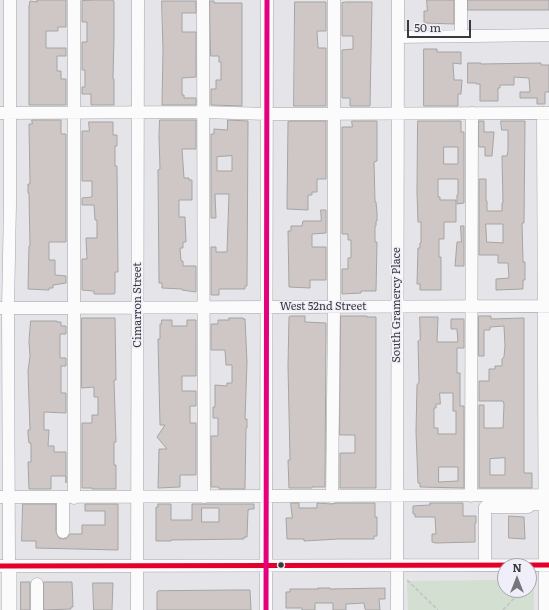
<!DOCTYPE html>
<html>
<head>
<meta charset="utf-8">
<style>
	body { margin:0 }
	#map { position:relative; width:549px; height:610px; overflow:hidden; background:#e4e4e9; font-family:Literata,serif }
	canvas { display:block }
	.north { position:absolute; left:497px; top:558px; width:40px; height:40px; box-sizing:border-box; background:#efeef9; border:1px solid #a7a6ae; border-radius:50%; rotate:0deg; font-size:11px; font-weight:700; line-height:16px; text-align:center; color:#3a393d }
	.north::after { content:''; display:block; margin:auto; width:14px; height:18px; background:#767579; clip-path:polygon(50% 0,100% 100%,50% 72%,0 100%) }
	.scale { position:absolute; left:407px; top:20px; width:64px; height:18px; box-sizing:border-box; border:2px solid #3a393d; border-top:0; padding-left:5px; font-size:12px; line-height:14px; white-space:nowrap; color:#3a393d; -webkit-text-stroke:3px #efeef9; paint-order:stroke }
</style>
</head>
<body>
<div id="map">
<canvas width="549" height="610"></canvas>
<div class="north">N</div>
<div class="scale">50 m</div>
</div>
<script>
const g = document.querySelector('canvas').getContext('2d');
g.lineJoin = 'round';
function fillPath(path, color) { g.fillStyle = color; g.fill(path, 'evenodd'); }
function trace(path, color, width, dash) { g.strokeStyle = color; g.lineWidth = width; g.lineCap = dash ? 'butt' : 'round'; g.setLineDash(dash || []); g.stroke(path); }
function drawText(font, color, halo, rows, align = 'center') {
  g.font = font + ' Literata,serif'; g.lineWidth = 3; g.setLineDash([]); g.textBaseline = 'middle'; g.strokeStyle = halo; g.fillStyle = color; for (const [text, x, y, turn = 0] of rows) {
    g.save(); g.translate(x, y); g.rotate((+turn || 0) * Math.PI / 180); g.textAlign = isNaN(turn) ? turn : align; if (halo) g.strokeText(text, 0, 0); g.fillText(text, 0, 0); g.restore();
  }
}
const green = new Path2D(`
	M505,580V590H529V580H534V610H408L407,581Z`);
const building = new Path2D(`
	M37,0H66V27H58V31H46V48H66V56H57V71H61V79H66V105H29V6L30,1L37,2Z
	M96,0H112L114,1V37L113,79H114V105H91V94H82V87H85V70H82V42H87V22H82V1Z
	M427,0H454V24L424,23V11H427Z
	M468,0H549V10H468Z
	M162,1H196V13H182V32H196V77L182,78V95H184V98H196V105H162L163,50Z
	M210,1H214V3H242V106L211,105V89H216V80H221V62H219V56H211Z
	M295,2H326V31H317L318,48H326V106H294Z
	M346,2H372L370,106H350V98H342V50L353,49V36H342V3Z
	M424,49H437V52H461V64L453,63L454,80H462L461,94H458V106H424Z
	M468,63H481V64L541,63V65H549V92H545V104H537V98H520V92H530L529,78L514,77V85H500V88H498V101H480V84H476V83H468Z
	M32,120H61V134H66V242H49V260H55V275L66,276V283L53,285V288H49V290L28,289L29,246H30L29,193H28V184H30L29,124H32Z
	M160,120H196V149H182L184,178H189V180H192V200H179V217H185L186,242H183V248H180L181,261H183V266H196V292L182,290V289L162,288V283H159L158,170L160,169L159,136Z
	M228,120L248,121L247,286H245V289H219V295H211V247H216V252H227L229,194H215L216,218H211V134H214V129L227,130ZM232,156V171H217V157Z
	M291,121H326V179H317V192H312V195H308V210L287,209L288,122Z
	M352,121H377V161L374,162L375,202H376L377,213V221H376V226H375V242H377L376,291H361V293L342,294V269H348V258H351V240H348V234H342V127H352Z
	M418,121H461V132H464V203L457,204V195H458V179H438V197H440V200H456V222H444V239H439V257H441V290H420V284H417L418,248H420V243H421V222H418L417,192ZM444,147H458V164H444Z
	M479,121H484V132H494L492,156H485V147H479Z
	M501,121H525L524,223H522L523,262H525V280H523V289L496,290V279L509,278L508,263H498V255H479V179H486V201H487V211H502V203H503L502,156H507L508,150V130H502ZM486,224H503V243L487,242Z
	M89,122H113V135H117V146H115V166H117L118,272H115V293L114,294H94V291L82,290V259H87L86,238H97V220H95L94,205H82V198L92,197V181H82V131H89Z
	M321,210H326V233L312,234V247H326V280H310V288L289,287L288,231H291V226H302L303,221H321Z
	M461,226H464V266H455L457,242H461Z
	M291,316H305V322L326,323L325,487H312V488H289L288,460H290L288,366L289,317Z
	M341,316H367V317H376V488H340V453H355V435H340Z
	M479,316H491V319L524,318V473H532V488H479V405H484V428H503L504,404L503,401H479V381H489V369H495V366H502V359L504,357L505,346L504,326L490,327V330H484V356H479ZM505,458V475H490V459Z
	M420,317H438L437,342H458L457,329H451V319H464V348H457V373H460V406H464V488L420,487V483H418L416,432L417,385L419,382L418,341L420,340ZM440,393H453V411H456V434H438V428H434V408H436V404H440ZM439,467H458V481L439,482Z
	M82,318H115L116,380H114L116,442H114V465H116V489H92V488H82V423H92V415H98V397H94V387L82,388Z
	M229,318H243V319H245L247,362L245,419H247V428H246L245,489H219V487H211V436H218V418H213V407H215V385L227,386V383H232V365H226L225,350H211V324H218V320H229Z
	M162,320H172V326H187V320H196V376H182V391H196V406H190V423H196V475H180V487L158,488L159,449H167L157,437L165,425H160L158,339H160V324H161Z
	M31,321H57V322H61V326H66V334H60V358H66V366H61V393H66V413L44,412V430H49L48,446H54V452H66V483V476H51V489H29L28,462H31V443H29L28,435V430H30L28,371L30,356L29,342Z
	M291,503H299V508H317V503L332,504L336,503H375V517H377V536H374V539H338L304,541V539H287L286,518H292Z
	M430,503H463V516H476V523H475V542L436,543L432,542V534H436L435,517H415V514H413V506L430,505Z
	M23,504H56V532L59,538L63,539L67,538L70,534H82V525H105V511H85V504H118V550L36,548V541H22Z
	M158,504H171V520H192V504H254V509H249V510H248L247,537H244V539L171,540V541H156V507H158ZM202,508H219V522H202Z
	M509,516L524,517L525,539L509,538Z
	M21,582H30V610H21Z
	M44,582H72L73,607H71V609L44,610Z
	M93,583H113L112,610H94Z
	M318,588H330V589L385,588V599H379L380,610H366L365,609L364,603L346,604V610H333V603H315V610H302V608H286V592H290V589H318Z
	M234,590H250L251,610H157V592L158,591Z`);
const path = new Path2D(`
	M407,580L438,610
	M529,583L535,578
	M503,610L522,590`);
const minor = new Path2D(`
	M74,0V498
	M203,0L204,497
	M461,36V0
	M398,37L549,35
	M0,113L203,112L267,114L549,113
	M543,113L545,610
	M1,308L549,306
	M471,496L472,113
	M0,497L549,495
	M332,497L334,307V0
	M63,498V532
	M485,565V507H528L532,504H544
	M0,566L549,565
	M9,566L8,308L10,204V0
	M37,610V584
	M137,610L138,0
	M266,610L267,0
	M397,610L398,0`);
const major = new Path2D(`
	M9,566V610`);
const bus1 = new Path2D(`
	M0,566L549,565`);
const bus2 = new Path2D(`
	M266,610L267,0`);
const markers = [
	[281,565,3.5,"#3a393d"]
];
const streetNames = [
	["Cimarron Street",138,305,-90],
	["South Gramercy Place",397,305,-90],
	["West 52nd Street",323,307]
];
fillPath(green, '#d2dfd1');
fillPath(building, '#cfc7c5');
trace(building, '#a5a4a5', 1);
trace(minor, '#a6a6aa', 13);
trace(major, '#a6a6aa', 16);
trace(path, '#c3c3c5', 1.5, [4, 2]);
trace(minor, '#fbfbfc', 12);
trace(major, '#fbfbfc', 15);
trace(bus1, '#e4002b', 5);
trace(bus2, '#e5007d', 5);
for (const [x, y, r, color] of markers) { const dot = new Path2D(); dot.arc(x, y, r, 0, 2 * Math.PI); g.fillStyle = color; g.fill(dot); trace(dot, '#efeef9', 1.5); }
drawText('11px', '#3a393d', '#efeef9', streetNames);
</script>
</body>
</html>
